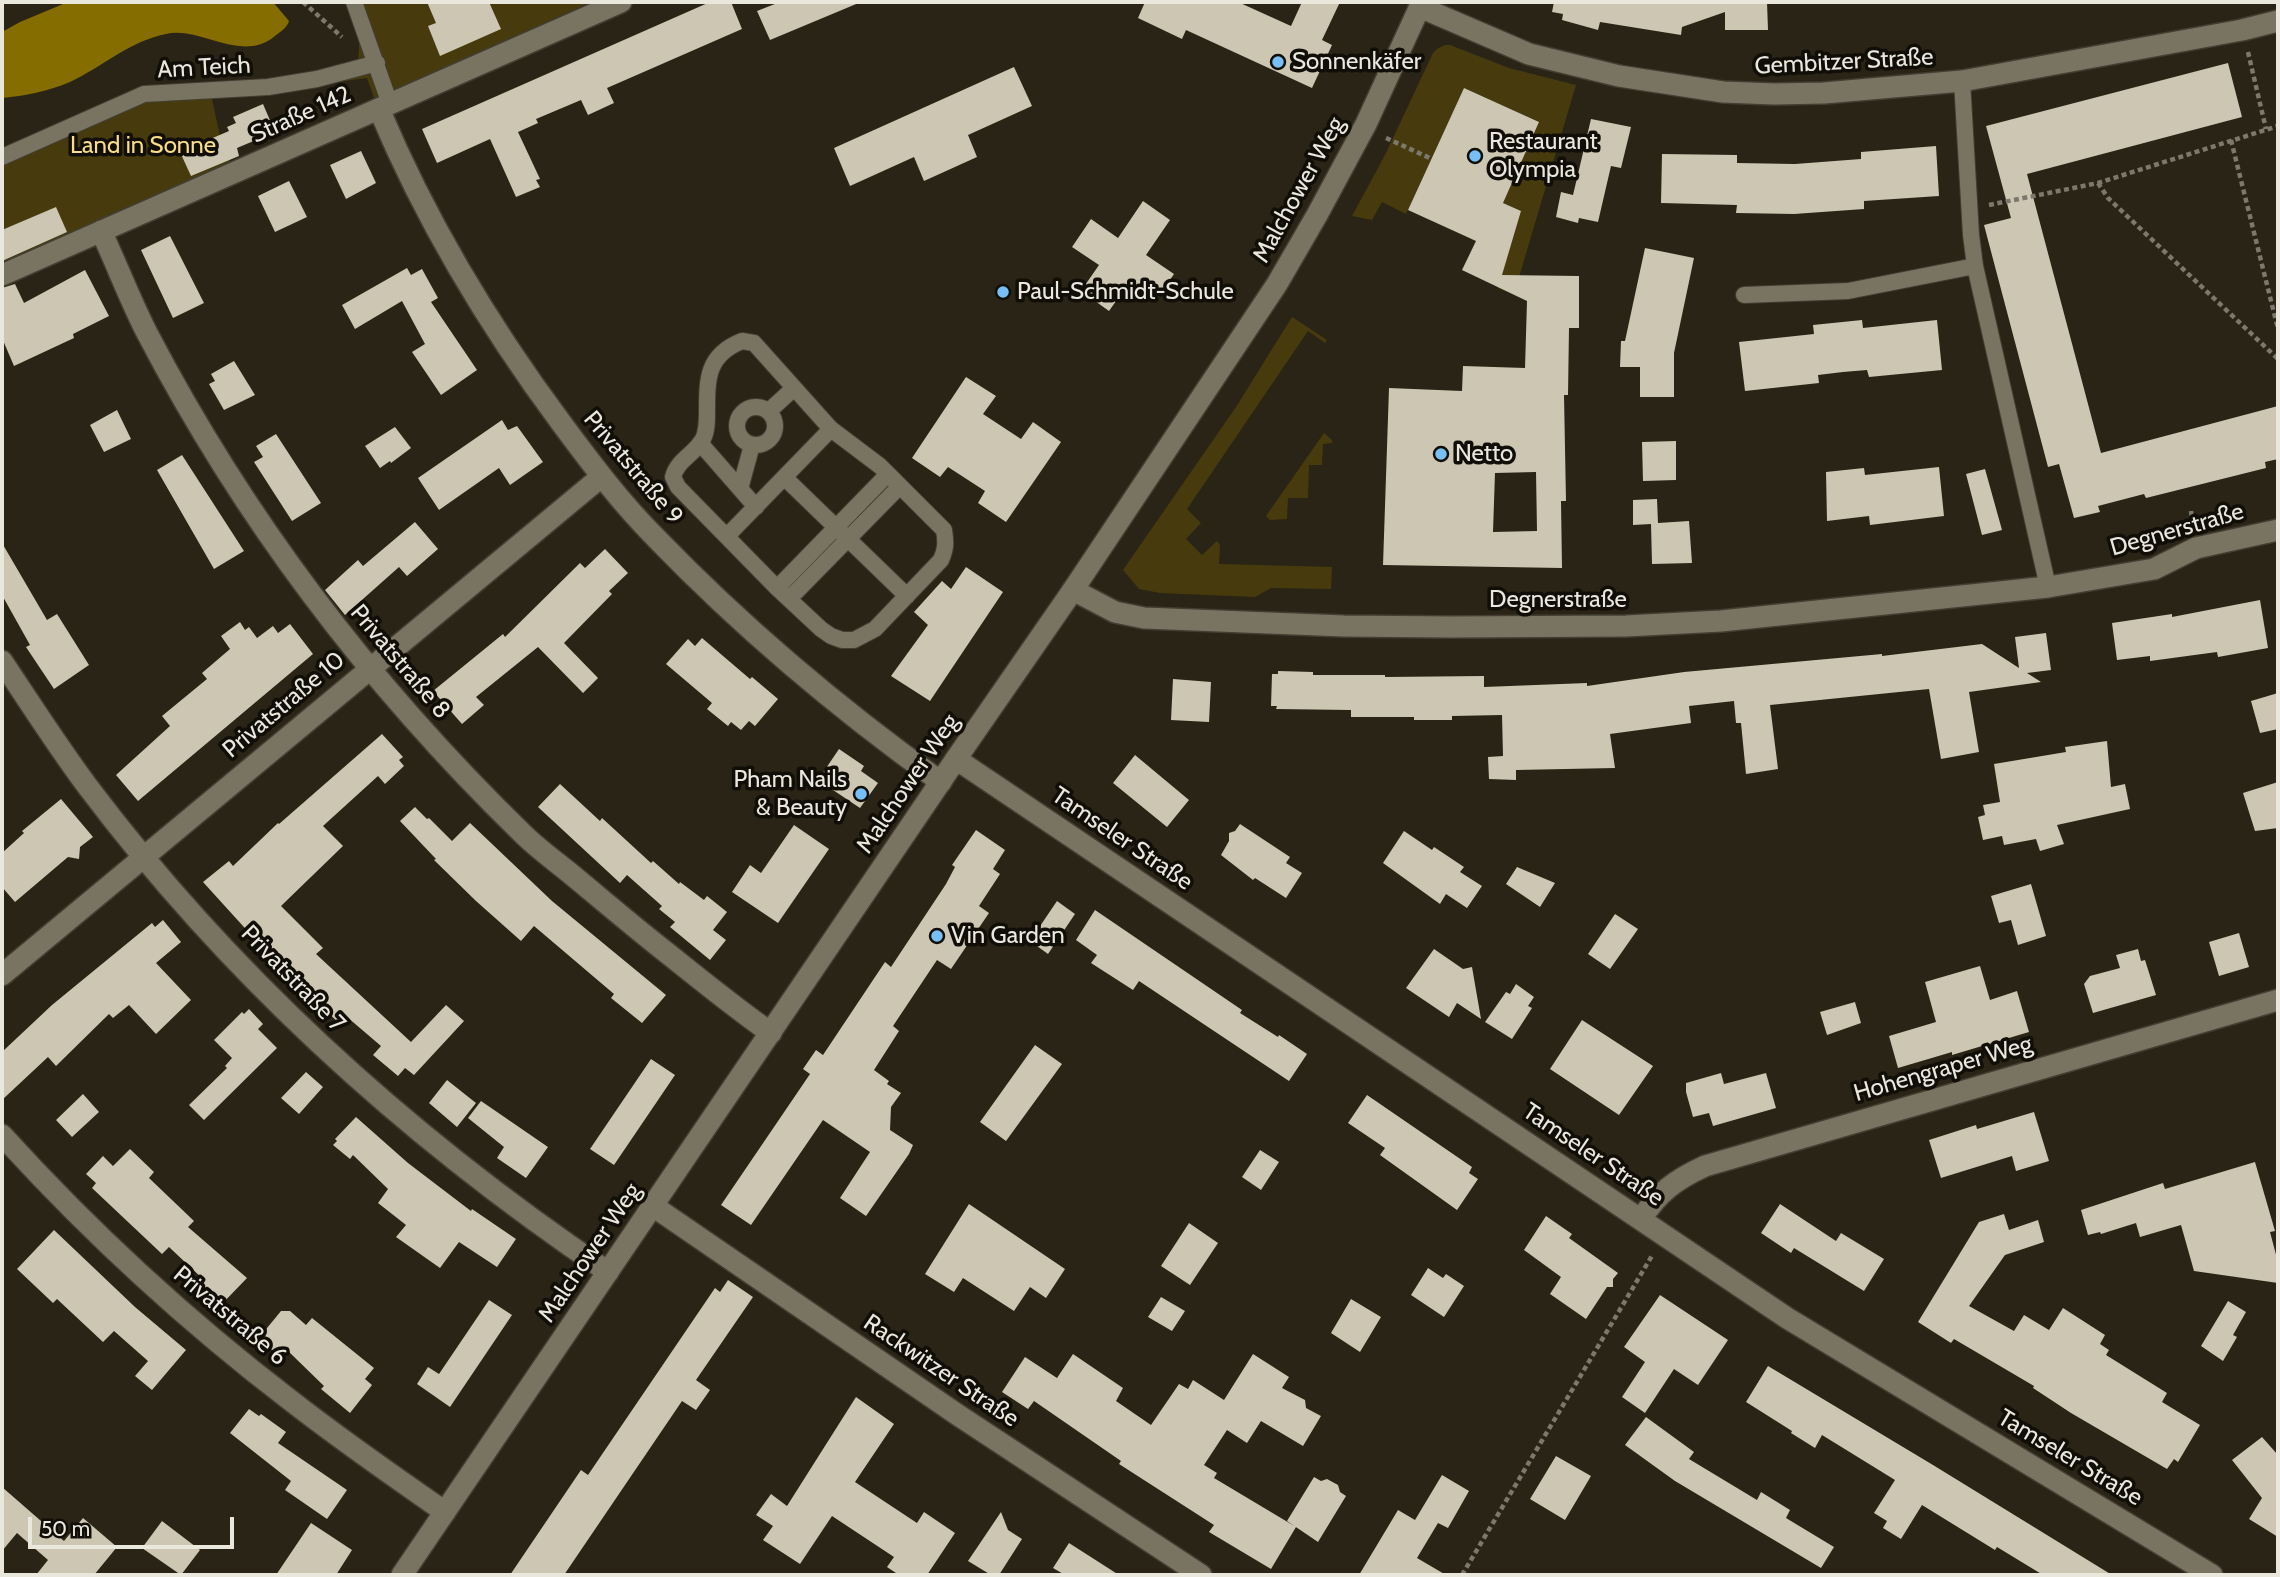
<!DOCTYPE html>
<html>
<head>
<meta charset="utf-8">
<style>
	body { margin:0 }
	#map { position:relative; width:2280px; height:1577px; overflow:hidden; background:#292415; font-family:Cabin,sans-serif }
	canvas { display:block }
	.frame { position:absolute; inset:0; border:4px solid #eae7dd; pointer-events:none }
	.scale { position:absolute; left:28px; top:1517px; width:206px; height:32px; box-sizing:border-box; border:4px solid #eae7dd; border-top:0; padding-left:9px; font-size:21px; line-height:24px; white-space:nowrap; color:#eae7dd; -webkit-text-stroke:5px #100e07; paint-order:stroke }
</style>
</head>
<body>
<div id="map">
<canvas width="2280" height="1577"></canvas>
<div class="frame"></div>
<div class="scale">50 m</div>
</div>
<script>
const g = document.querySelector('canvas').getContext('2d');
g.lineJoin = 'round';
function fillPath(path, color) { g.fillStyle = color; g.fill(path, 'evenodd'); }
function trace(path, color, width, dash) { g.strokeStyle = color; g.lineWidth = width; g.lineCap = dash ? 'butt' : 'round'; g.setLineDash(dash || []); g.stroke(path); }
function drawText(font, color, halo, rows, align = 'center') {
  g.font = font + ' Cabin,sans-serif'; g.lineWidth = 7; g.setLineDash([]); g.textBaseline = 'middle'; g.strokeStyle = halo; g.fillStyle = color; for (const [text, x, y, turn = 0] of rows) {
    g.save(); g.translate(x, y); g.rotate((+turn || 0) * Math.PI / 180); g.textAlign = isNaN(turn) ? turn : align; if (halo) g.strokeText(text, 0, 0); g.fillText(text, 0, 0); g.restore();
  }
}
const green = new Path2D(`
	M350,2H591L375,101L367,78L212,99L221,141L232,166L2,266V151L140,90L294,77L358,64L360,30Z
	M1445,45H1450L1509,68L1576,85L1514,294L1498,288L1521,211L1503,203L1539,122L1464,88L1406,214L1382,202L1372,220L1352,216L1385,155L1433,53L1437,49Z
	M1292,317L1327,340L1325,343L1308,331L1187,509L1201,523L1186,539L1202,555L1217,541L1220,545L1219,564L1332,567L1331,589L1271,588L1255,597L1160,593L1139,589L1123,570L1236,407Z
	M1324,433L1332,440V443L1323,444L1322,465H1309L1308,498H1288L1287,519L1270,520L1266,516Z`);
const water = new Path2D(`
	M68,2H273L289,21C287,28 281,31 275,36C241,64 200,26 166,34C130,41 102,67 70,82C49,91 24,96 2,98V32L20,22Z`);
const building = new Path2D(`
	M427,2H489L501,29L440,56L428,26L436,23Z
	M710,2H731L742,29L607,88L614,103L588,115L581,100L536,119L538,123L518,132L540,179L536,180L540,187L516,197L490,139L437,163L422,129Z
	M780,2H861L770,40L757,11Z
	M1145,2H1238L1291,26L1302,2H1340L1322,40L1332,45L1312,88L1186,30L1182,39L1138,18Z
	M1554,2H1767L1768,30H1725V12L1682,27L1681,35L1600,22L1598,30L1562,20L1563,14L1552,12Z
	M2228,63L2242,117L2027,174L2101,453L2278,406V459L2265,462L2266,468L2146,498L2144,494L2098,506L2100,512L2074,518L2059,464L2048,467L1984,225L2011,218L1986,126Z
	M1014,67L1032,106L968,135L977,157L924,181L914,157L850,186L834,148Z
	M1464,88L1539,122L1503,203L1521,211L1502,275L1579,276V328H1569L1568,395H1564L1566,501H1561L1562,568L1383,565L1389,388L1462,391L1463,366L1525,368L1527,301L1462,270L1476,241L1408,210ZM1536,472L1537,531L1493,532L1495,473Z
	M263,104L275,132L237,148L239,156L191,176L180,152L229,131L227,127L236,123L233,117Z
	M1591,119L1631,127L1621,168L1611,166L1598,222L1579,218L1578,223L1556,217L1561,192L1573,195Z
	M1936,146L1939,196L1864,201V209L1794,214L1736,213L1737,205L1661,203L1662,154L1737,155V163L1795,164L1861,159V152Z
	M361,151L376,183L346,199L330,165Z
	M289,181L307,217L275,232L258,196Z
	M1143,201L1170,220L1146,255L1174,274L1155,302L1128,284L1109,311L1081,291L1099,265L1072,247L1091,219L1118,238Z
	M56,207L67,232L2,261V230Z
	M170,236L204,303L173,318L141,250Z
	M1645,248L1694,258L1674,353V397H1640V367H1620L1621,341H1625Z
	M407,268L411,275L422,269L438,298L431,302L477,370L441,395L412,352L425,344L402,301L355,329L342,305Z
	M85,270L109,316L73,334L74,338L14,366L2,338V288L15,284L24,303Z
	M1862,320L1863,328L1937,320L1942,370L1869,377L1867,370L1843,372L1818,375L1819,383L1745,391L1739,342L1814,334L1813,325Z
	M234,361L255,395L224,410L209,384L215,381L211,374Z
	M966,377L996,396L983,414L1021,439L1033,422L1061,442L1006,522L978,503L985,491L948,467L940,477L912,458Z
	M117,410L131,439L104,452L90,425Z
	M502,420L508,430L517,426L543,462L510,485L499,468L439,510L418,478Z
	M395,427L411,448L391,463L390,461L380,468L365,446Z
	M276,434L321,503L292,521L254,462L263,457L256,446Z
	M1676,441V480L1643,481L1642,442Z
	M182,455L244,551L214,569L157,470Z
	M1939,467L1944,516L1870,525L1869,516L1827,521L1826,472L1864,468L1865,475Z
	M1985,469L2002,530L1982,535L1966,474Z
	M1657,499L1658,523L1689,521L1692,563L1652,564L1651,524L1633,525V500Z
	M415,522L438,549L407,576L399,567L345,615L325,590L358,560L363,566Z
	M2,543L47,620L57,614L89,665L54,689L26,647L30,645L2,595Z
	M605,549L628,573L609,591L612,594L564,643L598,678L583,693L538,647L476,697L484,705L462,724L433,691L503,634L505,637L580,563L585,568Z
	M966,567L1003,592L930,701L891,676L928,625L914,612L942,581L951,589Z
	M2260,600L2268,648L2218,657L2217,652L2150,661V656L2117,660L2112,623L2172,614V617Z
	M240,622L245,630L249,627L257,638L273,626L278,633L290,624L313,654L138,801L116,775L170,726L162,716L207,679L202,673L230,649L221,636Z
	M2046,633L2051,670L2027,673L2041,682L1969,692L1979,752L1941,759L1929,689L1770,705L1778,769L1746,774L1741,723H1736L1734,701L1689,706L1691,723L1610,734L1615,768L1516,770V780L1489,779L1488,757L1503,756L1502,715L1452,716V720H1414V717H1351V710L1276,709L1277,706H1271L1272,674H1278V671L1313,672V675H1385V677L1484,676V687L1587,683V686L1684,672L1882,654V656L1982,644L2019,668L2015,637Z
	M702,638L750,679L752,677L778,699L755,726L749,721L741,730L731,722L728,726L707,709L712,703L666,664L688,639L695,646Z
	M1173,679L1211,682L1209,722L1171,720Z
	M2278,693V729L2260,733L2251,701Z
	M382,734L403,757L399,760L404,766L385,784L378,776L323,826L343,846L281,906L323,948L316,954L411,1042L446,1005L464,1021L414,1075L405,1068L398,1076L373,1055L381,1046L347,1017L340,1024L282,969L203,882L229,861L233,866L278,823L279,824Z
	M2107,741L2111,787L2125,784L2130,809L2057,825L2064,844L2040,851L2036,839L2004,845L2002,836L1983,840L1978,817L1985,815L1983,805L2000,802L1994,764L2066,752L2065,747Z
	M839,749L864,766L861,771L878,783L860,808L818,780Z
	M1135,755L1189,800L1167,827L1113,783Z
	M2278,782V828L2255,831L2243,793Z
	M560,784L600,821L602,818L651,863L653,861L679,884L680,882L704,900L707,896L727,912L713,930L726,940L710,960L670,927L675,922L659,909L662,906L627,875L620,883L538,807Z
	M61,799L93,837L80,847L79,859L68,857L15,902L2,887V853L24,833L22,831Z
	M415,807L427,819L429,818L452,841L470,823L552,901L666,995L642,1023L611,998L614,994L534,926L521,941L476,901L434,860L436,859L400,821Z
	M1240,824L1290,857L1286,863L1302,873L1286,898L1255,878L1253,880L1221,855L1229,841V833L1235,831Z
	M794,825L829,849L778,923L732,892L750,865L761,873Z
	M976,830L1005,850L993,869L1000,874L979,906L989,913L951,969L937,960L893,1026L899,1031L874,1070L889,1081L887,1084L901,1093L891,1107L890,1130L913,1145L909,1154L866,1216L840,1198L870,1152L823,1120L751,1225L721,1205L810,1074L803,1069L816,1050L823,1055L885,962L891,967L946,884L955,867L952,865Z
	M1404,831L1432,850L1434,847L1464,867L1460,872L1482,886L1467,908L1446,894L1440,904L1383,863Z
	M1517,867L1555,883L1540,907L1506,884Z
	M2031,884L2046,936L2018,945L2011,920L1999,923L1991,896Z
	M1057,901L1075,914L1048,954L1030,941Z
	M1095,910L1242,1010L1240,1013L1278,1037L1279,1035L1307,1054L1289,1081L1139,981L1133,990L1091,963L1097,955L1076,940Z
	M1615,914L1638,929L1610,969L1588,954Z
	M163,920L181,942L156,963L191,1000L156,1034L129,1005L113,1018L109,1014L56,1066L48,1057L2,1100V1052L52,1005L152,923L155,927Z
	M2239,933L2249,967L2219,976L2209,942Z
	M1434,949L1463,969L1472,967L1481,1019L1457,1003L1449,1017L1406,988Z
	M2138,949L2141,961L2145,960L2156,995L2093,1013L2084,984L2090,976L2120,968L2116,955Z
	M1980,966L1990,1000L2017,991L2029,1032L1952,1055V1052L1898,1068L1889,1036L1936,1022L1925,982Z
	M1516,984L1534,997L1528,1006L1532,1008L1512,1039L1485,1022L1506,992L1510,994Z
	M1855,1002L1861,1023L1827,1035L1820,1012Z
	M249,1009L263,1024L258,1029L277,1048L204,1120L189,1105L227,1068L225,1066L232,1058L214,1040L242,1012L244,1014Z
	M1582,1020L1653,1066L1619,1115L1550,1069Z
	M1035,1045L1062,1064L1006,1141L980,1122Z
	M651,1059L675,1075L614,1165L590,1149Z
	M306,1072L323,1087L299,1114L281,1098Z
	M1721,1073L1724,1084L1766,1073L1776,1108L1713,1126L1709,1113L1693,1117L1686,1092V1083Z
	M447,1080L476,1103L457,1127L429,1103Z
	M83,1094L99,1112L72,1137L56,1120Z
	M1367,1095L1472,1167L1469,1173L1478,1179L1457,1210L1380,1155L1385,1148L1348,1123Z
	M481,1101L548,1147L526,1178L497,1158L504,1147L468,1118Z
	M2034,1112L2049,1161L2016,1171L2012,1156L1941,1178L1929,1140L1976,1125L1977,1129Z
	M356,1117L408,1163L471,1211L472,1209L516,1239L497,1267L459,1242L440,1268L396,1237L406,1225L378,1203L388,1189L353,1155L350,1159L333,1145L337,1141L335,1139Z
	M130,1149L154,1172L149,1178L194,1221L188,1227L247,1278L220,1306L199,1286L204,1280L169,1247L162,1254L92,1188L96,1183L86,1174L103,1156L113,1166Z
	M1260,1150L1279,1162L1261,1190L1242,1177Z
	M2255,1162L2275,1231L2270,1232L2278,1262V1283L2194,1271L2181,1225L2140,1237L2136,1223L2101,1234L2100,1232L2088,1235L2081,1210L2163,1183L2165,1189Z
	M969,1204L1065,1269L1046,1298L1030,1287L1014,1311L963,1278L954,1292L925,1274Z
	M1780,1204L1836,1241L1841,1233L1884,1259L1864,1291L1794,1248L1791,1253L1761,1233Z
	M2004,1214L2009,1230L2038,1220L2044,1242L2005,1255L1969,1306L2014,1331L2024,1315L2049,1330L2063,1308L2105,1335L2100,1344L2109,1350L2106,1355L2167,1393L2162,1402L2200,1425L2178,1462L2174,1459L2167,1469L2071,1413L2033,1388L2034,1386L1954,1339L1951,1343L1918,1322L1979,1222Z
	M1546,1216L1572,1234L1569,1238L1618,1273L1613,1279V1287H1607L1586,1319L1550,1294L1561,1277L1524,1250Z
	M1189,1223L1218,1243L1190,1285L1161,1266Z
	M54,1230L135,1307L186,1350L152,1390L135,1376L148,1361L114,1331L103,1342L57,1299L53,1303L17,1269Z
	M1428,1268L1443,1278L1446,1274L1464,1286L1444,1317L1411,1295Z
	M728,1280L753,1297L696,1380L710,1390L696,1410L682,1401L564,1575H510L581,1470L588,1475L715,1288L720,1292Z
	M1660,1295L1728,1340L1698,1385L1674,1369L1645,1413L1622,1397L1645,1362L1624,1347Z
	M1161,1297L1185,1311L1172,1331L1148,1317Z
	M1351,1299L1381,1317L1360,1352L1331,1333Z
	M489,1300L512,1315L450,1407L417,1384L428,1367L439,1374Z
	M2228,1301L2246,1312L2233,1335L2237,1337L2223,1361L2201,1346Z
	M281,1311H290L306,1325L312,1318L374,1368L365,1379L372,1385L350,1413L321,1389L324,1386L287,1350L281,1357L258,1339Z
	M1073,1354L1123,1388L1116,1401L1151,1425L1179,1384L1188,1389L1193,1380L1224,1400L1253,1354L1289,1377L1282,1388L1305,1400L1306,1408L1321,1416L1303,1446L1261,1421L1247,1443L1227,1430L1204,1465L1217,1473L1214,1478L1296,1527L1271,1569L1209,1532L1214,1525L1119,1464L1121,1461L1034,1401L1028,1409L1002,1392L1025,1357L1057,1378Z
	M1768,1366L1933,1465L2112,1575H2043L1997,1547L1995,1550L1922,1505L1901,1539L1883,1528L1887,1521L1874,1513L1895,1480L1822,1435L1815,1448L1791,1433L1792,1431L1746,1402Z
	M856,1397L894,1424L855,1482L917,1523L924,1512L955,1533L927,1575H899L887,1567L894,1557L832,1516L800,1564L763,1540L773,1526L756,1515L771,1494L787,1506Z
	M249,1409L259,1416L261,1414L286,1432L278,1443L347,1490L327,1519L285,1490L291,1481L230,1433Z
	M1646,1417L1694,1452L1689,1459L1757,1500L1761,1492L1790,1510L1786,1518L1834,1547L1821,1568L1675,1481L1625,1445Z
	M2262,1437L2278,1455V1537L2249,1519L2262,1498L2232,1460Z
	M1556,1456L1591,1476L1565,1520L1530,1499Z
	M1442,1475L1469,1491L1448,1528L1438,1523L1417,1558L1446,1575H1359L1398,1510L1415,1520Z
	M1314,1477L1321,1481L1327,1479L1338,1485L1340,1492L1346,1496L1318,1542L1287,1521Z
	M2,1487L64,1541L83,1518L117,1547L94,1575H36L48,1560L17,1533L2,1551Z
	M1001,1512L1008,1530L1022,1539L999,1575H991L968,1561Z
	M162,1521L200,1550L181,1575L142,1548Z
	M311,1523L352,1550L336,1575H276Z
	M1069,1543L1119,1575H1065L1053,1568Z`);
const path = new Path2D(`
	M303,2L342,37
	M2248,52L2266,129
	M1386,138L1432,159
	M2231,140L2278,329
	M2098,183L2108,198L2278,359
	M1989,205L2098,183L2278,126
	M2191,511L2193,527
	M1462,1575L1653,1254`);
const lane = new Path2D(`
	M354,2L390,104
	M1962,81L1971,235L1975,266L2048,587
	M2,157L144,94L268,87L317,79L377,63
	M1744,295L1848,291L1975,266
	M742,341L754,343L831,429L880,466L944,530C946,542 946,549 941,560L875,629L854,640H842L831,636L821,629L777,588L678,487L673,477C677,460 695,454 703,439C707,431 707,421 707,412C707,378 707,355 742,341Z
	M737 426a19 19 0 1 1 38 0a19 19 0 1 1-38 0Z
	M769,411L793,389
	M700,443L756,507
	M785,478L907,596
	M740,489L752,445
	M727,536L831,429
	M777,588L888,474
	M789,599L900,486`);
const street = new Path2D(`
	M1420,7L1529,54L1619,76L1723,92L1774,94L1824,93L1962,81L2242,30L2278,21
	M379,109C426,221 489,326 562,424C591,463 621,503 656,538C743,628 839,709 941,782
	M101,231C117,265 130,300 147,333C244,519 372,687 522,833C537,848 555,861 571,874C600,898 628,922 657,945C695,975 732,1006 771,1033
	M2,275L621,2
	M1073,590L1115,612L1144,618L1344,626L1451,627L1626,626L1721,621L2048,587L2154,569L2196,548L2278,530
	M2,661C30,703 58,747 88,787C232,978 411,1139 608,1272
	M956,759L1787,1318L2212,1575
	M2,975L601,477
	M2,1135C90,1232 187,1321 290,1400C340,1439 393,1476 445,1512
	M653,1206L958,1415L1201,1575
	M1641,1219C1659,1192 1675,1180 1705,1166L2278,1000`);
const secondary = new Path2D(`
	M402,1575L956,759L1073,590L1277,284L1317,215L1366,124L1422,2`);
const markers = [
	[1278,62,7,"#77bff7"],
	[1475,156,7,"#77bff7"],
	[1003,292,7,"#77bff7"],
	[1441,454,7,"#77bff7"],
	[861,794,7,"#77bff7"],
	[937,936,7,"#77bff7"]
];
const poiNames = [
	["Sonnenkäfer",1292,62],
	["Restaurant",1489,142],
	["Olympia",1489,170],
	["Paul-Schmidt-Schule",1017,292],
	["Netto",1455,454],
	["Pham Nails",847,780,"right"],
	["& Beauty",847,808,"right"],
	["Vin Garden",951,936]
];
const streetNames = [
	["Gembitzer Straße",1844,62,-3],
	["Am Teich",204,68,-3],
	["Straße 142",301,115,-24],
	["Malchower Weg",1299,190,-61],
	["Privatstraße 9",633,468,50],
	["Degnerstraße",2177,530,-16],
	["Degnerstraße",1558,600],
	["Privatstraße 8",400,662,50],
	["Privatstraße 10",284,705,-40],
	["Malchower Weg",908,784,-56],
	["Tamseler Straße",1122,839,34],
	["Privatstraße 7",293,979,46],
	["Hohengraper Weg",1943,1069,-16],
	["Tamseler Straße",1593,1155,34],
	["Malchower Weg",590,1253,-56],
	["Privatstraße 6",230,1316,40],
	["Rackwitzer Straße",941,1371,34],
	["Tamseler Straße",2070,1458,31]
];
const parkNames = [
	["Land in Sonne",143,146]
];
fillPath(green, '#473b0e');
fillPath(water, '#866d00');
fillPath(building, '#ccc6b2');
trace(lane, '#423e32', 18);
trace(street, '#423e32', 24);
trace(secondary, '#423e32', 24);
trace(path, '#7c786b', 4.5, [5, 3.5]);
trace(lane, '#797462', 16);
trace(street, '#797462', 21);
trace(secondary, '#797462', 21);
for (const [x, y, r, color] of markers) { const dot = new Path2D(); dot.arc(x, y, r, 0, 2 * Math.PI); g.fillStyle = color; g.fill(dot); trace(dot, '#100e07', 2.5); }
drawText('24px', '#eae7dd', '#100e07', poiNames, 'left');
drawText('24px', '#eae7dd', '#100e07', streetNames);
drawText('24px', '#f9de85', '#100e07', parkNames);
</script>
</body>
</html>
